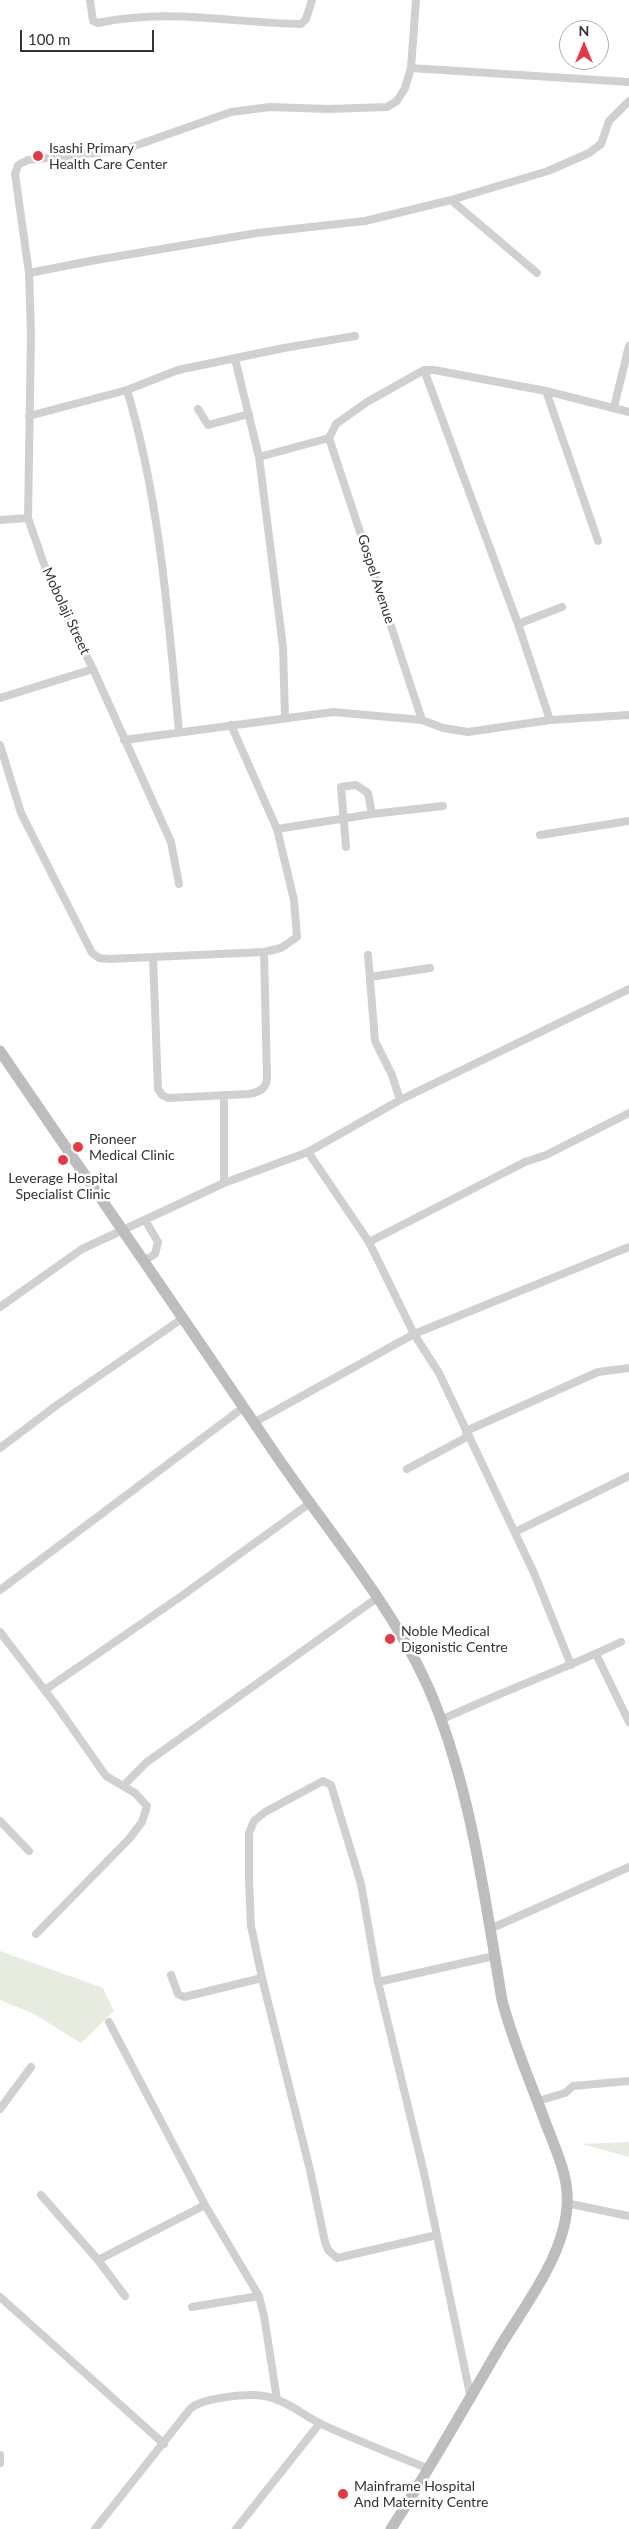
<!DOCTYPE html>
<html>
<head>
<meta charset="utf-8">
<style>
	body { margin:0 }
	#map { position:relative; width:629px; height:2529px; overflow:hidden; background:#fff; font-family:Lato,sans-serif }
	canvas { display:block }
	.north { position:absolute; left:559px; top:20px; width:50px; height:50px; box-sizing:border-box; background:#fff; border:1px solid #adadad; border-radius:50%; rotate:0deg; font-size:14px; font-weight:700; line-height:20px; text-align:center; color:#333 }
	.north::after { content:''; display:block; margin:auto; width:18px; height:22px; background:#e63946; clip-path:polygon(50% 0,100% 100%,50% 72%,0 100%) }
	.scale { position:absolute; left:20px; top:30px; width:134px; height:22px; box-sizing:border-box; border:2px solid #333; border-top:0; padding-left:6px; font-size:15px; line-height:18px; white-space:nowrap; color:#333; -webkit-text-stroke:4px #fff; paint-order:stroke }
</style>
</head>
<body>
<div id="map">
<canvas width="629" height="2529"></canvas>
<div class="north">N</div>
<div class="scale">100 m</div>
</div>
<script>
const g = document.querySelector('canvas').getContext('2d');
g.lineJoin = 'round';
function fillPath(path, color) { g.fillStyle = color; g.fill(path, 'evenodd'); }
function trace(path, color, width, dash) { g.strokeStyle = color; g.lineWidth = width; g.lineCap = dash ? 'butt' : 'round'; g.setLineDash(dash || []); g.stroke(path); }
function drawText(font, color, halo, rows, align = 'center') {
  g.font = font + ' Lato,sans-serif'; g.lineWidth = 5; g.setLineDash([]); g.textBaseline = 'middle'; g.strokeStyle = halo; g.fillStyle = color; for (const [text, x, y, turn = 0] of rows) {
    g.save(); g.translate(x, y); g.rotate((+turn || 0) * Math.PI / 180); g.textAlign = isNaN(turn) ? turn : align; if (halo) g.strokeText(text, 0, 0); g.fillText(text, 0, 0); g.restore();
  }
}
const green = new Path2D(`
	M0,1951L103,1988L114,2011L81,2043L34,2014L0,2000Z
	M629,2142V2157L582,2144Z`);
const street = new Path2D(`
	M90,0L93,21L98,23C169,8 231,23 301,24L306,19L312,0
	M411,68L629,82
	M451,200L537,273
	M29,273L90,261L257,233L365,221L451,200L548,171L589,153L601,144L609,121L629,101
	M235,359L259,457L283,647L285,717
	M424,370L518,624L550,720
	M127,390C160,500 168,617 179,731
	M546,391L598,541
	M614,407L629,346
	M198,409L208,425L249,414
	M29,416L127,390L178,370L284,348L355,336
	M329,438L422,720
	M259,457L329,438L336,424L367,402L424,370H434L546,391L629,412
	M0,520L28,518
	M518,624L562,607
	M0,698L93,669
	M124,740L333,712L422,720L443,728L468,732L550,720L629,715
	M0,745L21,813L92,953L99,958L109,959L264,952L281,948L297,937L294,900L277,829L231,725
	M277,829L372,814L443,806
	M540,835L629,821
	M346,847L341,787L356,785L368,793L372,814
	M179,884L171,842L93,669L52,587L28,518L31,334L29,273L15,174L18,165L28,160L123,150L231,112L270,107L328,109L387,107L397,101L405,88L411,68L416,0
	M368,955L375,1041L392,1075L400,1100
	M153,957L158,1089L162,1095L168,1098L249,1094C259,1092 267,1089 267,1077L264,952
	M370,977L430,968
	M224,1095V1183
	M308,1152L369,1242L414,1334L439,1373L534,1573L571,1665
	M369,1242L525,1162L546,1155L629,1113
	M144,1261L155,1254L158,1242L145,1220
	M0,1307L82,1249L224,1183L308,1152L400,1100L629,989
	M255,1422L414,1334L629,1247
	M0,1448L57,1405L183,1318
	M407,1469L467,1437L466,1431L598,1372L629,1368
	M515,1532L629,1476
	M0,1590L244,1407
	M0,1632L56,1705L106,1776L135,1793L147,1806L142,1822L129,1839L36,1934
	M596,1654L629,1722
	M45,1690L183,1595L310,1503
	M441,1720C501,1692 562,1670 621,1642
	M123,1786L147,1762L377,1598
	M0,1821L29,1851
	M490,1929L629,1867
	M171,1975L178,1994L184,1997L262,1978
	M378,1982L494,1956
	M109,2022L205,2205L259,2296L264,2316L277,2399
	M538,2101L565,2093L573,2086L629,2081
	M0,2109L31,2067
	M41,2195L98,2260L125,2296
	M566,2203L629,2216
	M437,2235L337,2258L328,2250L325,2242L310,2170L262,1978L251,1926L249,1880V1833L254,1821L265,1812L323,1781L331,1785L361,1884L378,1982L424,2173L471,2399
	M98,2260L205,2205
	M0,2297L164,2444
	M192,2307L259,2296
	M0,2455V2463
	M95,2529L190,2409C201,2398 248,2393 264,2396C284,2399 302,2414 319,2423C355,2440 393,2454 429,2469
	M236,2529L320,2423`);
const secondary = new Path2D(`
	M0,1051C93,1187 186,1322 278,1458C332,1537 398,1612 434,1701C472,1796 485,1900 502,2000C513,2043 531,2083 546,2124C554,2145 566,2171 567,2193C571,2249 525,2304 498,2350C463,2410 429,2470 391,2529`);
const markers = [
	[38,156,6,"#e63946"],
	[78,1147,6,"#e63946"],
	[63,1160,6,"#e63946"],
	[390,1639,6,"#e63946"],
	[343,2494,6,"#e63946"]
];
const poiNames = [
	["Isashi Primary",49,148],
	["Health Care Center",49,164],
	["Pioneer",89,1139],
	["Medical Clinic",89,1155],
	["Leverage Hospital",63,1178,"center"],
	["Specialist Clinic",63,1194,"center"],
	["Noble Medical",401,1631],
	["Digonistic Centre",401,1647],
	["Mainframe Hospital",354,2486],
	["And Maternity Centre",354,2502]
];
const streetNames = [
	["Gospel Avenue",376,579,72],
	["Mobolaji Street",66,611,65]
];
fillPath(green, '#e6ecdf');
trace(street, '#d0d0d0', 8);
trace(secondary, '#bdbdbd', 11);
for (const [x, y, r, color] of markers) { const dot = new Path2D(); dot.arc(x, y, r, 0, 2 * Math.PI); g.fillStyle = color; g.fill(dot); trace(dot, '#fff', 2); }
drawText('14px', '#333', '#fff', poiNames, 'left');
drawText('14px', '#333', '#fff', streetNames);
</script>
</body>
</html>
